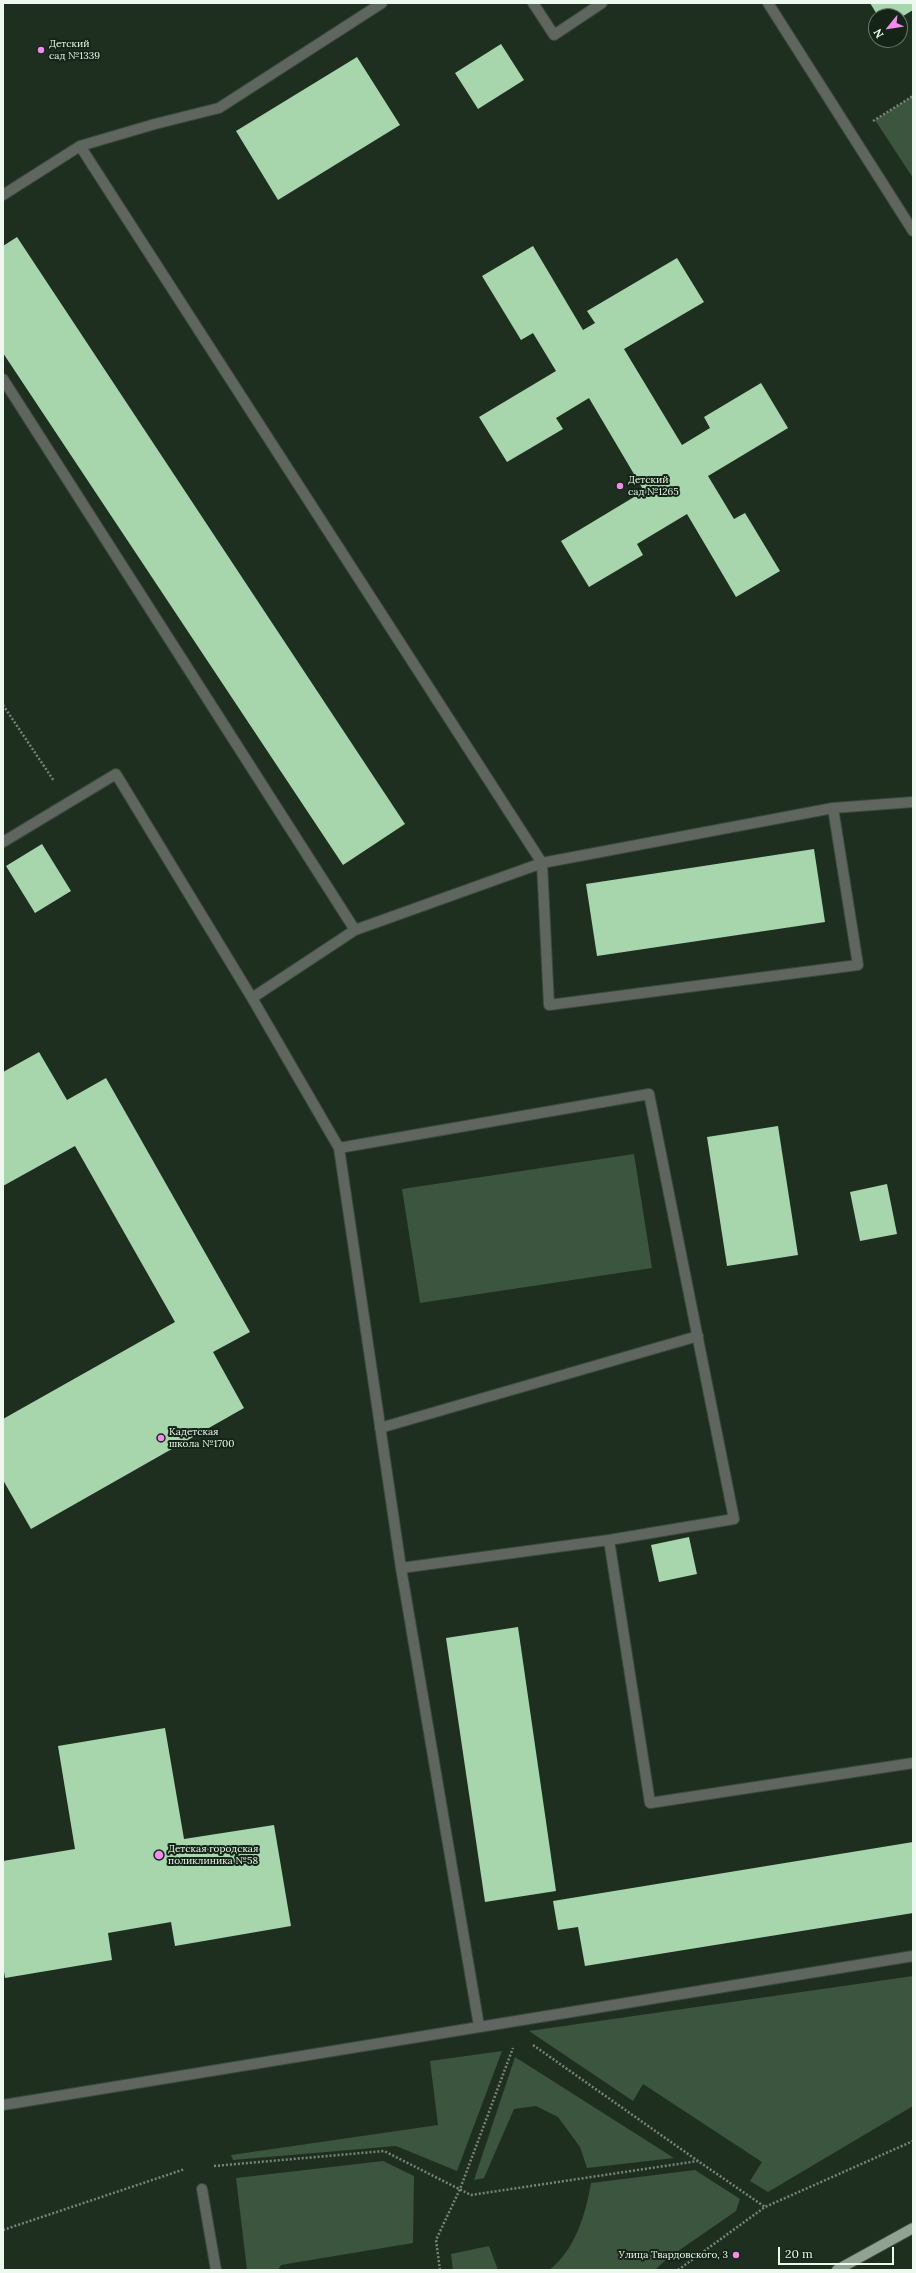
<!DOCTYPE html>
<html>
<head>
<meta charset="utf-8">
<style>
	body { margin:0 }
	#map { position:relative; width:916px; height:2273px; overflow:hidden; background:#1e2f20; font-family:Lora,serif }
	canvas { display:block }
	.frame { position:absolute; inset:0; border:4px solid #edf8ee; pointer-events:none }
	.north { position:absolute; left:868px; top:8px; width:40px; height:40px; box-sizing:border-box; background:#142517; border:1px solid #6b796d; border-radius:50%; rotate:240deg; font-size:11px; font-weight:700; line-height:16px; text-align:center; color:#edf8ee }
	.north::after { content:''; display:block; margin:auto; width:14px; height:18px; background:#f489ef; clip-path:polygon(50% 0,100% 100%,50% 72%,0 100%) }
	.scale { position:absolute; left:778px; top:2247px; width:116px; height:18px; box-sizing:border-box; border:2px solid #edf8ee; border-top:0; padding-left:5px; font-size:12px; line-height:14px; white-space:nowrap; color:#edf8ee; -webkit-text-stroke:3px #142517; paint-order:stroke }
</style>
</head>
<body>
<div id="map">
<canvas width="916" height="2273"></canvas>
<div class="frame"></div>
<div class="north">N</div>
<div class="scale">20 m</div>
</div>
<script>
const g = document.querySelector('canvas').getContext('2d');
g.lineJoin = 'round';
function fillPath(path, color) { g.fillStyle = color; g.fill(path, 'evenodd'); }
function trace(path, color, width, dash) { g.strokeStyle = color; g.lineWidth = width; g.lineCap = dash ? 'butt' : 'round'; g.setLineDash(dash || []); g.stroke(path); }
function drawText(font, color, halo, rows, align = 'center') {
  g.font = font + ' Lora,serif'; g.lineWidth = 4; g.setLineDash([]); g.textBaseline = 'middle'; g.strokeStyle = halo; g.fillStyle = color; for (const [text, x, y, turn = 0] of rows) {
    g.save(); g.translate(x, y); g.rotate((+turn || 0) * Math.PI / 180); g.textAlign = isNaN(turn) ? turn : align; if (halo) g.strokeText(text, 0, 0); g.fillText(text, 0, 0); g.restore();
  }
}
const green = new Path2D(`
	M913,96V178L875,120Z
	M634,1154L652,1268L420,1303L402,1189Z
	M913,1976V2106L768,2192L750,2181L762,2162L643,2084L633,2101L529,2031Z
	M502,2051L457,2171L396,2146L233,2160L231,2155L438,2125L430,2061Z
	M515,2057L674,2158L587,2168L580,2147L558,2117L536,2106L514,2109L484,2178L474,2180Z
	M383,2161L414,2176L413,2243L281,2265L278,2270H247L236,2178Z
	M695,2170L740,2199L736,2211L668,2258L655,2270H549C575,2251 586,2213 591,2183Z
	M489,2246L498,2270H453L451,2254Z`);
const building = new Path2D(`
	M870,3H913V10L900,18V16H878Z
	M501,44L524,80L478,109L455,73Z
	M357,57L400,125L278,200L236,131Z
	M17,237L405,824L343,865L3,353V246Z
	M533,246L583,330L595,323L587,311L677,258L704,302L624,349L682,445L710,428L704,417L761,383L788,428L708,476L734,519L745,513L780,571L736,597L687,514L637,544L643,555L589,587L561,541L644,491L589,398L556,418L563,429L507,462L479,417L556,371L533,333L521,340L482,276Z
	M42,844L71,891L35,913L6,866Z
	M814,849L825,922L597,956L586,884Z
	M39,1052L67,1100L106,1078L250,1332L213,1352L244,1408L31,1529L3,1480V1419L175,1322L75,1146L3,1186V1072Z
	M778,1126L798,1255L727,1266L707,1137Z
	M887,1184L897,1234L860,1241L850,1192Z
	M689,1537L697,1574L659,1582L651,1545Z
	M518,1627L556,1891L485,1902L446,1638Z
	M165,1728L184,1839L274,1825L291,1926L175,1946L171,1922L108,1933L112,1960L5,1978L3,1965V1861L75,1849L58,1746Z
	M913,1842V1913L585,1966L578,1927L558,1930L553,1901Z`);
const path = new Path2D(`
	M873,121L913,96
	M3,705L54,781
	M533,2045L698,2161
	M214,2166L384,2151L471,2195L698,2161L765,2207
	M3,2230L185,2169
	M440,2270L436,2240L460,2189L513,2048
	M678,2270L765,2207L913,2141`);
const minor = new Path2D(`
	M533,3L554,35L602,3
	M768,3L913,231
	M80,146L542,863L355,930
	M3,195L80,146L155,124L219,108L382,3
	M3,379L355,930L252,998L339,1148L401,1568L479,2026
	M833,808L858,965L549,1005L542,863L833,808L913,802
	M3,842L116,774L252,998
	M339,1148L649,1094L734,1519L609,1540
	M380,1428L698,1336
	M401,1568L609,1540L650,1803L913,1763
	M3,2105L913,1956
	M202,2189L216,2270`);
const major = new Path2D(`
	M837,2270L913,2228`);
const markers = [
	[41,50,4,"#f489ef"],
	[620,486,4,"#f489ef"],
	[161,1438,4,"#f489ef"],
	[159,1855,5,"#f489ef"],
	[736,2255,4,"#f489ef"]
];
const poiNames = [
	["Детский",49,44],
	["сад №1339",49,56],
	["Детский",628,480],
	["сад №1265",628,492],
	["Кадетская",169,1432],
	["школа №1700",169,1444],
	["Детская городская",168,1849],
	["поликлиника №58",168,1861],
	["Улица Твардовского, 3",728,2255,"right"]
];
fillPath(green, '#3b553f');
fillPath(building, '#a7d6ad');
trace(minor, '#3b4b3d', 12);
trace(major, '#3b4b3d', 12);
trace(path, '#768578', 2.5, [2, 2]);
trace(minor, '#5e665f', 10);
trace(major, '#90a292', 10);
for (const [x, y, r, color] of markers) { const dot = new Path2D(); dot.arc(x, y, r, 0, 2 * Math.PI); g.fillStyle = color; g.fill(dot); trace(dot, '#142517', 1.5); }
drawText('10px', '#edf8ee', '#142517', poiNames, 'left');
</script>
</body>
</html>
